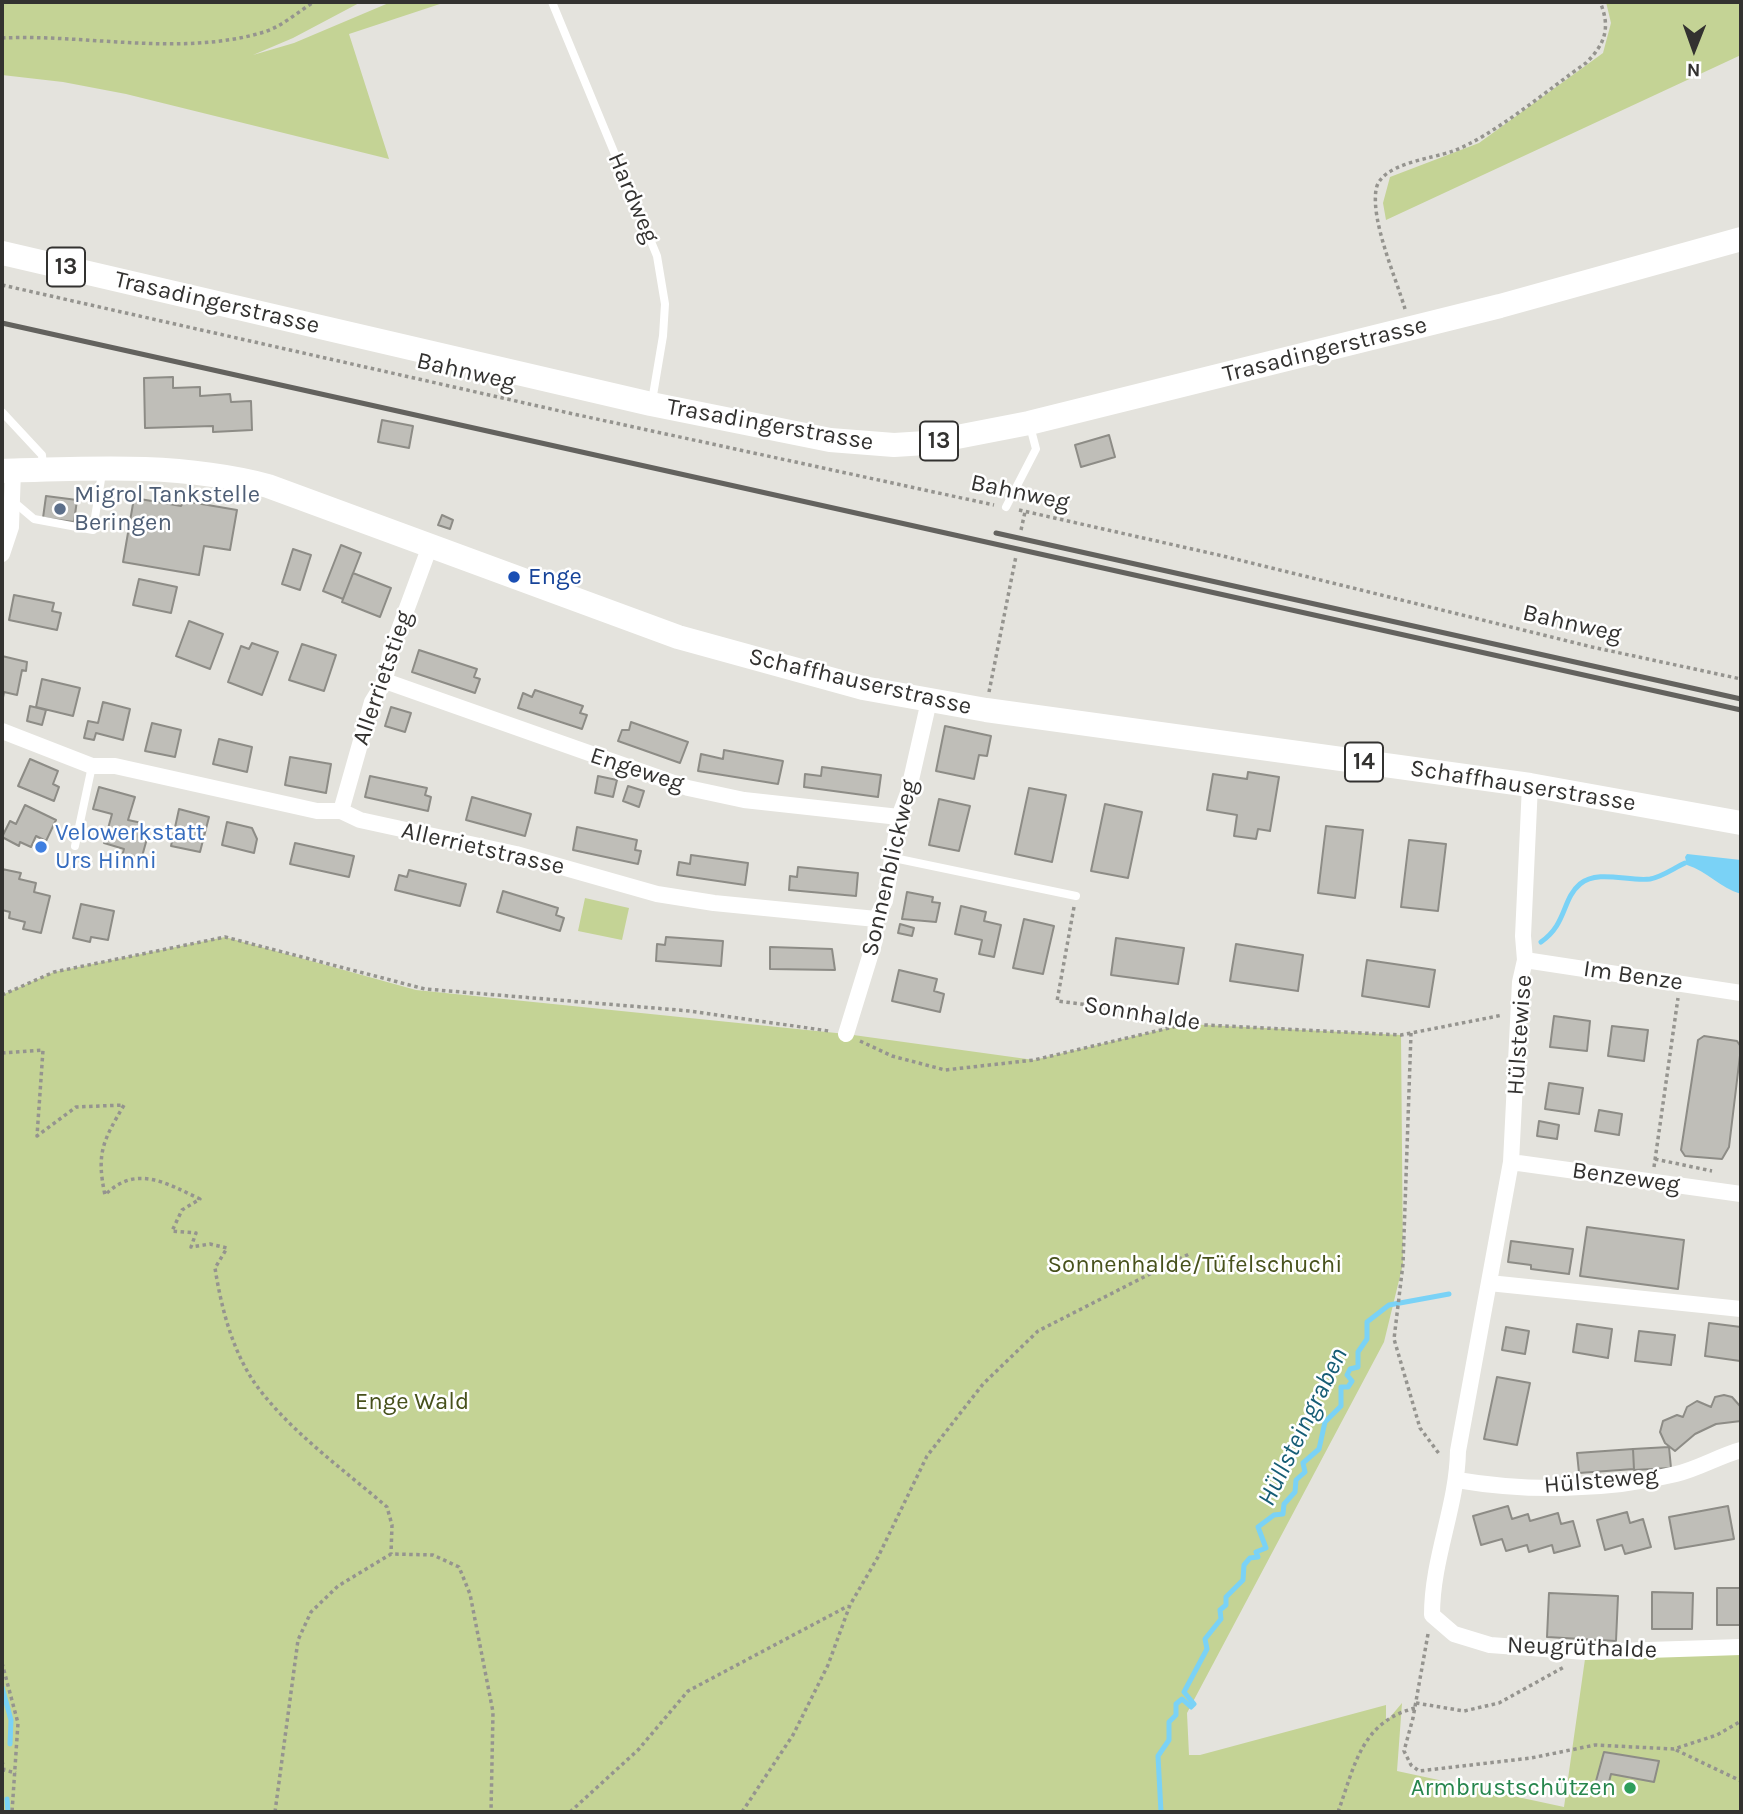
<!DOCTYPE html>
<html>
<head>
<meta charset="utf-8">
<style>
	body { margin:0 }
	#map { position:relative; width:1743px; height:1814px; overflow:hidden; background:#e4e3dd; font-family:Karla,sans-serif }
	canvas { display:block }
	.frame { position:absolute; inset:0; border:4px solid #333230; pointer-events:none }
	.north { position:absolute; left:1659px; top:14px; width:70px; height:70px; -webkit-text-stroke:5px #fff; paint-order:stroke; rotate:181deg; font-size:19px; font-weight:700; line-height:28px; text-align:center; color:#333230 }
	.north::after { content:''; display:block; margin:auto; width:24px; height:32px; background:#333230; clip-path:polygon(50% 0,100% 100%,50% 72%,0 100%) }
</style>
</head>
<body>
<div id="map">
<canvas width="1743" height="1814"></canvas>
<div class="frame"></div>
<div class="north">N</div>
</div>
<script>
const g = document.querySelector('canvas').getContext('2d');
g.lineJoin = 'round';
function fillPath(path, color) { g.fillStyle = color; g.fill(path, 'evenodd'); }
function trace(path, color, width, dash) { g.strokeStyle = color; g.lineWidth = width; g.lineCap = dash ? 'butt' : 'round'; g.setLineDash(dash || []); g.stroke(path); }
function drawText(font, color, halo, rows, align = 'center') {
  g.font = font + ' Karla,sans-serif'; g.lineWidth = 5; g.setLineDash([]); g.textBaseline = 'middle'; g.strokeStyle = halo; g.fillStyle = color; for (const [text, x, y, turn = 0] of rows) {
    g.save(); g.translate(x, y); g.rotate((+turn || 0) * Math.PI / 180); g.textAlign = isNaN(turn) ? turn : align; if (halo) g.strokeText(text, 0, 0); g.fillText(text, 0, 0); g.restore();
  }
}
const green = new Path2D(`
	M2,2H361L293,38L253,55L294,43L391,2H446L349,34L389,159L126,94L63,82L2,75Z
	M1606,2H1741V55L1386,220L1383,203L1390,177L1479,143L1603,53L1611,23Z
	M585,898L629,908L622,940L578,931Z
	M225,937L416,990L846,1034L1034,1060L1186,1024L1401,1035L1403,1264L1384,1342L1187,1713L1189,1755H1200L1386,1705V1722L1402,1703L1397,1771L1564,1807L1586,1652L1741,1647V1812H2V995L54,972Z`);
const water = new Path2D(`
	M1687,854L1741,860V894C1720,888 1707,871 1687,865L1685,857Z`);
const stream = new Path2D(`
	M1541,942C1567,924 1562,899 1580,884C1598,869 1629,882 1650,879C1662,877 1674,868 1685,863
	M2,1687L11,1720L10,1744
	M7,1799L8,1812
	M1161,1812L1158,1756L1169,1740V1722L1176,1715V1704L1182,1699L1191,1707L1194,1704L1184,1692L1207,1649L1205,1639L1221,1619L1220,1610L1226,1605V1597L1243,1580L1244,1565L1250,1558L1258,1557L1256,1552L1266,1548L1258,1527L1274,1515L1283,1514L1284,1504L1295,1492L1296,1480L1305,1472L1303,1463L1319,1449L1325,1422L1341,1406V1387H1348L1352,1381L1347,1375L1350,1369L1358,1367V1352L1367,1339V1322L1389,1305L1449,1294`);
const building = new Path2D(`
	M173,377V388L200,387V396L230,394L231,402L251,401L252,430L213,432V426L145,428L144,378Z
	M382,420L413,426L409,448L378,442Z
	M1109,435L1115,457L1081,467L1075,445Z
	M46,496L77,500L74,522L43,518Z
	M134,498L181,506L184,501L237,510L230,550L204,546L199,575L123,562Z
	M442,515L453,520L450,529L438,525Z
	M341,545L361,553L343,599L323,591Z
	M293,549L311,555L300,590L282,584Z
	M353,573L391,588L380,617L342,602Z
	M139,579L177,587L171,613L133,605Z
	M14,595L54,603L52,611L61,613L57,630L9,620Z
	M189,621L223,634L210,669L176,656Z
	M252,643L278,652L262,695L228,682L241,646L249,649Z
	M302,644L336,655L324,691L289,680Z
	M419,650L477,669L474,677L480,679L475,693L412,672Z
	M2,656L27,662L26,671L22,670L17,695L4,692L2,703Z
	M42,679L80,688L73,716L36,707Z
	M535,690L583,706L580,713L587,715L582,729L518,708L523,693L532,697Z
	M103,702L130,709L123,740L96,733L94,740L84,738L88,721L98,723Z
	M30,706L46,710L42,725L27,721Z
	M391,707L411,713L405,732L385,726Z
	M631,722L688,742L680,763L618,741L622,730H629Z
	M152,723L181,730L175,757L145,751Z
	M945,726L991,736L987,756L979,755L974,779L936,771Z
	M219,739L252,747L247,772L213,764Z
	M724,750L783,761L778,784L698,771L701,754L723,759Z
	M290,757L331,764L326,793L285,785Z
	M30,759L58,771L53,784L59,787L54,801L18,786Z
	M822,767L881,775L878,797L804,787L805,774L821,776Z
	M1248,772L1279,777L1270,831L1258,829L1256,839L1234,836L1237,815L1207,810L1213,774L1247,779Z
	M370,776L427,788L425,795L431,797L428,811L365,797Z
	M598,776L617,780L613,797L595,793Z
	M628,786L644,791L639,807L623,801Z
	M99,787L135,797L128,820L142,823L139,832L148,835L141,860L122,856L124,849L104,843L112,814L93,809Z
	M1029,788L1066,795L1052,862L1015,854Z
	M472,797L531,814L525,836L466,820Z
	M939,799L970,806L959,851L929,845Z
	M1105,804L1142,812L1128,878L1091,871Z
	M25,805L56,820L46,841L36,836L31,847L20,842L19,846L2,837L10,821L16,824Z
	M179,809L209,817L200,852L171,846Z
	M227,822L252,828L257,839L254,853L222,845Z
	M1326,826L1363,830L1355,898L1318,893Z
	M577,827L637,840L635,850L641,851L638,864L573,850Z
	M1409,840L1446,844L1438,911L1401,907Z
	M295,843L354,856L349,877L290,864Z
	M691,855L748,863L745,885L677,875L679,862L690,864Z
	M798,867L858,873L856,896L789,890L790,876L797,877Z
	M2,869L21,873L19,879L36,883L34,892L50,896L41,933L23,929L25,922L9,918L10,912L2,910Z
	M409,870L466,884L460,906L395,890L399,875L407,877Z
	M503,891L558,908L556,915L564,918L560,931L497,912Z
	M907,892L933,897L932,902L940,903L936,922L902,919Z
	M81,904L114,911L108,940L91,937L90,942L73,938Z
	M961,906L986,912L984,921L1001,925L994,957L979,954L982,940L955,934Z
	M1024,919L1054,926L1043,974L1013,968Z
	M900,924L914,928L912,936L898,933Z
	M666,937L723,941L721,966L656,961L657,944L665,945Z
	M1116,938L1184,948L1178,984L1111,975Z
	M1236,944L1303,955L1298,991L1230,981Z
	M770,947L832,949L835,970L770,969Z
	M1367,960L1435,970L1429,1007L1362,996Z
	M899,970L937,979L934,991L944,994L940,1012L892,1001Z
	M1554,1016L1590,1021L1587,1051L1550,1047Z
	M1612,1026L1648,1030L1644,1061L1608,1056Z
	M1704,1036L1737,1041L1741,1047L1729,1147L1722,1159L1685,1156L1681,1150L1698,1040Z
	M1549,1083L1583,1088L1579,1114L1545,1109Z
	M1599,1110L1622,1114L1619,1135L1595,1131Z
	M1539,1121L1559,1125L1557,1139L1537,1136Z
	M1587,1227L1684,1240L1678,1289L1580,1276Z
	M1511,1241L1573,1249L1569,1274L1531,1269V1265L1508,1262Z
	M1709,1323L1741,1327L1740,1361L1705,1356Z
	M1577,1324L1612,1329L1608,1358L1573,1352Z
	M1506,1327L1529,1331L1525,1354L1502,1350Z
	M1639,1331L1675,1335L1671,1365L1635,1361Z
	M1497,1377L1530,1383L1517,1445L1484,1439Z
	M1724,1395L1732,1397L1740,1406L1741,1421L1716,1424L1695,1434L1675,1451L1665,1443L1660,1432L1663,1421L1677,1415L1683,1417L1687,1407L1697,1401L1711,1407L1715,1397Z
	M1669,1447L1671,1468L1634,1470L1633,1449Z
	M1633,1449L1634,1469L1579,1473L1577,1453Z
	M1508,1506L1512,1519L1528,1514L1530,1521L1558,1513L1561,1524L1573,1521L1580,1546L1554,1553L1552,1545L1529,1552L1527,1545L1506,1551L1502,1539L1481,1545L1473,1516Z
	M1728,1506L1734,1539L1675,1549L1669,1517Z
	M1627,1512L1630,1523L1643,1519L1651,1547L1625,1554L1622,1545L1605,1550L1597,1520Z
	M1717,1588H1741V1625H1717Z
	M1652,1592L1693,1593L1692,1629H1652Z
	M1549,1593L1618,1596L1616,1641L1547,1637Z
	M1604,1752L1659,1761L1654,1782L1611,1774L1606,1794L1593,1792Z`);
const path = new Path2D(`
	M2,38C87,34 182,57 264,32C281,27 299,11 314,2
	M2,285L569,413L994,505
	M1405,309C1396,278 1371,222 1376,190C1380,163 1432,159 1453,151C1492,137 1550,88 1586,63C1605,44 1611,28 1600,2
	M1019,510L1223,556L1592,647L1741,679
	M1021,530L1025,512
	M989,692L1016,556
	M1074,907L1057,1001L1105,1007L1186,1024L1401,1035L1503,1015
	M2,995L54,972L225,937L425,989L690,1011L829,1031
	M1411,1033L1403,1264L1394,1339L1420,1428L1440,1455
	M860,1041L892,1056L945,1070L1034,1060L1186,1024
	M2,1053L43,1050L37,1136L76,1107L124,1105C103,1141 96,1153 105,1195C136,1164 166,1183 200,1199L182,1210L172,1231L196,1233L191,1247L210,1244L227,1248L215,1268C221,1306 231,1346 252,1379C284,1427 343,1469 387,1507L392,1525L391,1554
	M1655,1159L1712,1171
	M1654,1167L1678,998
	M1428,1634L1413,1718L1404,1751L1411,1765L1419,1771L1531,1758L1595,1745L1674,1749L1717,1735L1741,1721
	M2,1663L18,1723L12,1812
	M1416,1703L1464,1711L1499,1703L1564,1667
	M1676,1750L1741,1781
	M2,1761L4,1770L16,1773
	M275,1812L298,1640L311,1612L338,1586L391,1554L433,1555L459,1567L470,1594L493,1712L491,1812
	M570,1812L638,1750L688,1691L848,1606
	M742,1812L793,1735L828,1665L850,1605L878,1557L927,1456L983,1384L1038,1331L1191,1253
	M1338,1812C1355,1765 1361,1722 1415,1708`);
const lane = new Path2D(`
	M552,2L657,256L665,304L663,336L652,401
	M2,412L42,455L43,467
	M14,502L34,519L93,530L102,473
	M1006,507L1036,449L1030,426
	M75,846L92,766
	M894,858L1076,896`);
const street = new Path2D(`
	M2,554L11,527L13,471
	M385,681L688,788L744,800L899,817
	M2,731L92,766H115L317,811H341L360,820L516,854L657,894L714,903L876,919
	M1530,785L1523,936L1525,960L1520,982L1511,1162L1458,1451C1457,1507 1432,1558 1432,1615L1454,1634L1490,1645L1586,1652L1741,1647
	M341,811L372,702L385,681L390,654L430,546
	M1525,960L1741,993
	M846,1034L875,940L876,919L885,901L899,817L908,793L929,701
	M1511,1162L1741,1194
	M1489,1283L1741,1309
	M1457,1480C1527,1492 1607,1491 1676,1474C1698,1469 1719,1456 1741,1450`);
const primary = new Path2D(`
	M2,253L651,404L830,440L894,445L926,443L1029,423L1500,306L1741,239
	M2,471C92,468 180,463 268,486L678,637L863,688L986,710L1530,785L1741,823`);
const rail = new Path2D(`
	M2,323L1741,710
	M996,533L1741,699`);
const markers = [
	[60,509,7,"#5c6f8a"],
	[514,577,7,"#1a4fb4"],
	[41,847,7,"#3f7fe0"],
	[1630,1788,7,"#2e9e5b"]
];
const shields = [
	[66,267,38],
	[939,441,38],
	[1364,762,38]
];
const shieldNames = [
	["13",66,267],
	["13",939,441],
	["14",1364,762]
];
const streetNames = [
	["Hardweg",633,198,67],
	["Trasadingerstrasse",217,303,13],
	["Trasadingerstrasse",1325,350,-14],
	["Bahnweg",466,372,13],
	["Trasadingerstrasse",770,425,10],
	["Bahnweg",1020,493,12],
	["Bahnweg",1572,624,13],
	["Allerrietstieg",383,678,-71],
	["Schaffhauserstrasse",860,682,13],
	["Engeweg",637,770,18],
	["Schaffhauserstrasse",1523,786,9],
	["Allerrietstrasse",483,849,13],
	["Sonnenblickweg",890,868,-77],
	["Im Benze",1633,976,8],
	["Sonnhalde",1142,1014,9],
	["Hülstewise",1520,1035,-86],
	["Benzeweg",1626,1178,8],
	["Hülsteweg",1601,1481,-5],
	["Neugrüthalde",1582,1648,2]
];
const serviceNames = [
	["Migrol Tankstelle",74,495],
	["Beringen",74,523]
];
const transitNames = [
	["Enge",528,577]
];
const shopNames = [
	["Velowerkstatt",55,833],
	["Urs Hinni",55,861]
];
const parkNames = [
	["Sonnenhalde/Tüfelschuchi",1195,1265],
	["Enge Wald",412,1402]
];
const leisureNames = [
	["Armbrustschützen",1616,1788]
];
const waterNames = [
	["Hüllsteingraben",1303,1427,-64]
];
fillPath(green, '#c4d395');
fillPath(water, '#7ad2f6');
trace(stream, '#7ad2f6', 5);
fillPath(building, '#bfbeb8');
trace(building, '#8d8c86', 2);
trace(path, '#95948f', 3.5, [3.5, 3.5]);
trace(lane, '#fff', 8);
trace(street, '#fff', 16);
trace(primary, '#fff', 24);
trace(rail, '#63625e', 5);
for (const [x, y, r, color] of markers) { const dot = new Path2D(); dot.arc(x, y, r, 0, 2 * Math.PI); g.fillStyle = color; g.fill(dot); trace(dot, '#fff', 2.5); }
for (const [x, y, w] of shields) { const box = new Path2D(); box.roundRect(x - w / 2, y - 19.5, w, 39, 5); g.fillStyle = '#fff'; g.fill(box); trace(box, '#333230', 2); }
drawText('bold 23px', '#333230', null, shieldNames);
drawText('24px', '#333230', '#fff', streetNames);
drawText('24px', '#4e5e75', '#fff', serviceNames, 'left');
drawText('24px', '#164399', '#fff', transitNames, 'left');
drawText('24px', '#366cbe', '#fff', shopNames, 'left');
drawText('24px', '#47511c', '#fff', parkNames);
drawText('24px', '#27864d', '#fff', leisureNames, 'right');
drawText('italic 26px', '#165d75', '#fff', waterNames);
</script>
</body>
</html>
